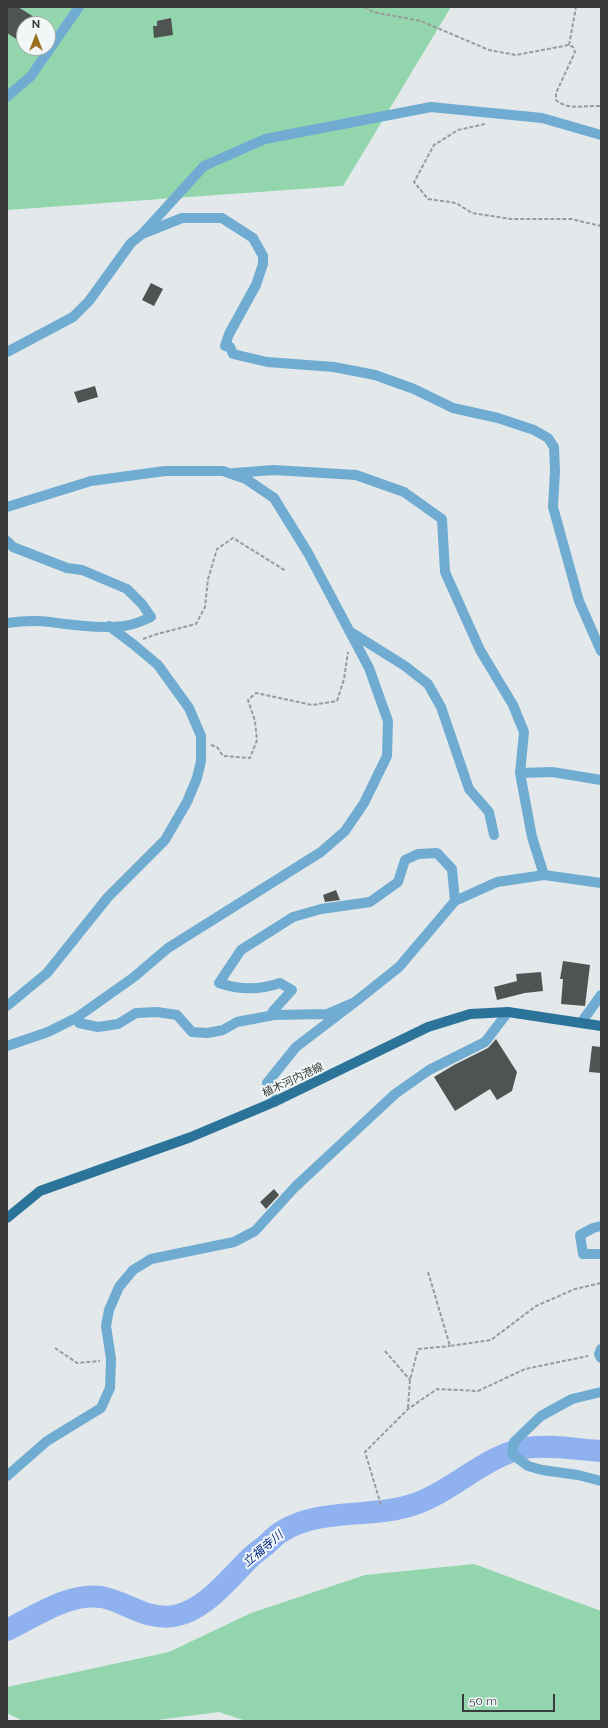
<!DOCTYPE html>
<html>
<head>
<meta charset="utf-8">
<style>
	body { margin:0 }
	#map { position:relative; width:608px; height:1728px; overflow:hidden; background:#e3e9ea; font-family:Raleway,sans-serif }
	canvas { display:block }
	.frame { position:absolute; inset:0; border:8px solid #383a3b; pointer-events:none }
	.north { position:absolute; left:16px; top:16px; width:40px; height:40px; box-sizing:border-box; background:#f1f6f7; border:1px solid #a7abac; border-radius:50%; rotate:0deg; font-size:11px; font-weight:700; line-height:16px; text-align:center; color:#383a3b }
	.north::after { content:''; display:block; margin:auto; width:14px; height:18px; background:#9a701e; clip-path:polygon(50% 0,100% 100%,50% 72%,0 100%) }
	.scale { position:absolute; left:462px; top:1694px; width:93px; height:18px; box-sizing:border-box; border:2px solid #383a3b; border-top:0; padding-left:5px; font-size:12px; line-height:14px; white-space:nowrap; color:#383a3b; -webkit-text-stroke:3px #f1f6f7; paint-order:stroke }
</style>
</head>
<body>
<div id="map">
<canvas width="608" height="1728"></canvas>
<div class="frame"></div>
<div class="north">N</div>
<div class="scale">50 m</div>
</div>
<script>
const g = document.querySelector('canvas').getContext('2d');
g.lineJoin = 'round';
function fillPath(path, color) { g.fillStyle = color; g.fill(path, 'evenodd'); }
function trace(path, color, width, dash) { g.strokeStyle = color; g.lineWidth = width; g.lineCap = dash ? 'butt' : 'round'; g.setLineDash(dash || []); g.stroke(path); }
function drawText(font, color, halo, rows, align = 'center') {
  g.font = font + ' Raleway,"Noto Sans JP",sans-serif'; g.lineWidth = 4; g.setLineDash([]); g.textBaseline = 'middle'; g.strokeStyle = halo; g.fillStyle = color; for (const [text, x, y, turn = 0] of rows) {
    g.save(); g.translate(x, y); g.rotate((+turn || 0) * Math.PI / 180); g.textAlign = isNaN(turn) ? turn : align; if (halo) g.strokeText(text, 0, 0); g.fillText(text, 0, 0); g.restore();
  }
}
const green = new Path2D(`
	M7,7H451L343,186L7,210ZM24,24H48V48H24Z
	M474,1564L601,1611V1721H246L219,1712L150,1721H23L7,1713V1687L169,1652L251,1613L365,1575Z`);
const river = new Path2D(`
	M7,1630C36,1616 67,1593 101,1597C125,1601 147,1621 174,1616C205,1611 229,1578 251,1557C255,1553 261,1549 266,1545C271,1541 275,1535 281,1532C320,1507 372,1519 415,1504C453,1491 486,1455 526,1448C546,1444 580,1450 601,1451`);
const building = new Path2D(`
	M7,7H18L45,24H24V44L7,33Z
	M171,18L173,35L154,38L153,26H157V21Z
	M151,283L163,289L154,306L142,300Z
	M95,386L98,397L78,403L74,392Z
	M336,890L340,900L325,902L323,895Z
	M563,961L590,965L585,1006L561,1004L563,979H560Z
	M541,972L543,991L525,993L497,1000L494,987L517,981L516,974Z
	M496,1039L517,1072L512,1091L497,1100L490,1089L455,1111L434,1077L454,1065L488,1048Z
	M592,1046L601,1047V1073L589,1072Z
	M274,1189L279,1195L266,1209L260,1202Z`);
const path = new Path2D(`
	M364,7L373,12L421,21L489,50L516,55L569,45L573,47L575,52L556,93V100C568,111 585,105 601,106
	M569,45L576,7
	M485,124L458,130L434,145L414,182L428,199L456,203L472,213L511,219H571L601,226
	M143,639L157,634L196,624L205,607L208,579L217,549L233,538L286,571
	M211,745L217,747L223,756L250,758L257,740L255,721L248,700L256,693L312,705L337,701L344,679L348,652
	M428,1272L450,1346L491,1340L536,1306L575,1289L601,1283
	M55,1348L77,1363L100,1361
	M385,1351L410,1380
	M408,1408L410,1380L418,1349L450,1346
	M381,1505L365,1452L408,1409L437,1389L478,1391L525,1369L588,1356`);
const minor = new Path2D(`
	M7,97L31,76L79,7
	M143,233L204,166L265,139L431,107L542,118L601,135
	M7,352L73,317L89,301L131,243L142,234L182,218H222L253,238L263,256V264L256,285L229,334L225,346L230,347L233,354L267,362L334,367L375,375L414,389L453,408L498,418L534,430L548,438L554,447L555,471L553,507L579,601L601,651
	M234,473L274,470L356,475L404,492L442,519L445,572L480,650L513,705L524,732L520,773L532,837L544,875
	M7,507L91,481L165,471H223L246,479L274,498L308,553L369,668L388,721L387,756L364,803L345,831L321,852L168,948L134,977L76,1018L48,1032L7,1046
	M7,541L13,547L67,568L82,570L127,589L142,604L151,617C142,621 134,625 124,626C103,629 71,625 50,622C36,620 21,621 7,623
	M349,631L405,666L428,684L441,707L469,789L489,812L494,835
	M520,773L552,772L601,780
	M355,1002L327,1014L274,1015L273,1011L292,990L280,983C260,990 239,990 219,983L241,950L293,917L321,909L370,902L398,882L405,860L418,854L437,853L452,869L455,901
	M7,1006L47,973L108,897L165,840L187,802L197,778L201,761V736L189,708L158,665L133,644L109,626
	M76,1018L79,1023L98,1027L118,1024L136,1013L157,1012L177,1015L192,1032L207,1033L223,1030L237,1022L274,1015
	M581,1023L601,995
	M274,1102L267,1083L296,1047L355,1002L399,967L455,901L497,882L544,875L601,883
	M601,1226L593,1228L580,1235L583,1254H601
	M601,1349L599,1354L601,1358
	M601,1392L572,1399L541,1416L514,1442L512,1454L528,1466L542,1470L578,1475L601,1481
	M7,1476L47,1441L101,1408L110,1388L111,1359L106,1326L109,1310L119,1287L133,1270L151,1259L234,1242L255,1231L295,1187L395,1094L429,1070L485,1042L508,1012`);
const major = new Path2D(`
	M7,1218L40,1191L191,1137L274,1102L428,1027L470,1014L508,1012L601,1026`);
const streetNames = [
	["植木河内港線",293,1080,-25]
];
const waterNames = [
	["立福寺川",263,1549,-40]
];
fillPath(green, '#93d6ae');
trace(river, '#90b1f0', 22);
fillPath(building, '#4f5453');
trace(path, '#979b9c', 2, [4, 2]);
trace(minor, '#70acd1', 10);
trace(major, '#2c739a', 10);
drawText('11px', '#383a3b', '#f1f6f7', streetNames);
drawText('italic 12px', '#032880', '#f1f6f7', waterNames);
</script>
</body>
</html>
